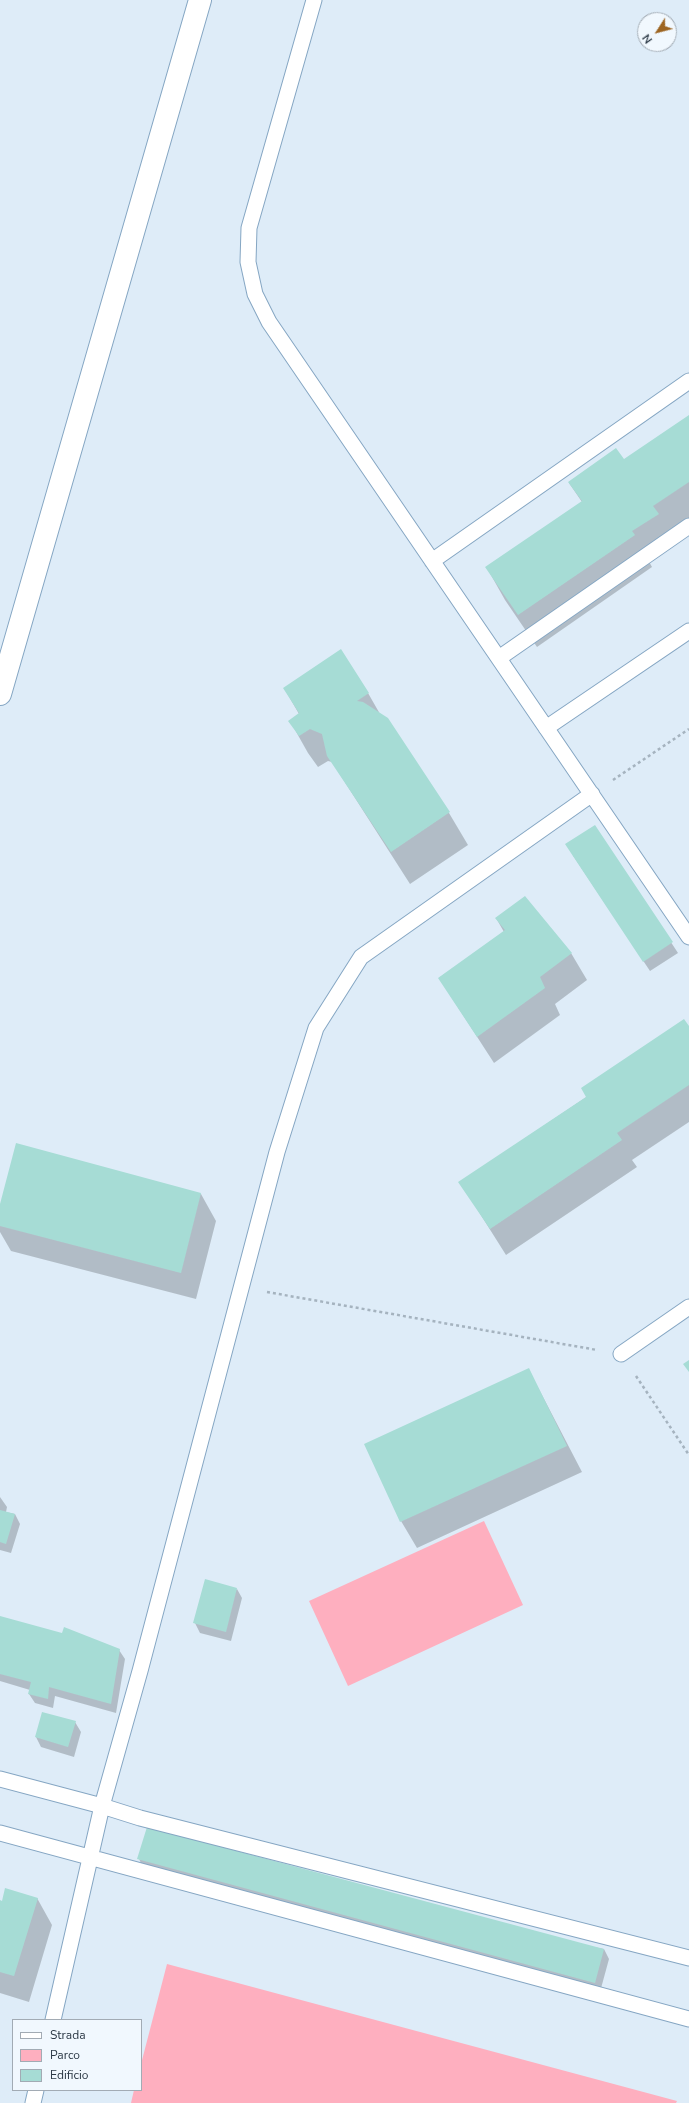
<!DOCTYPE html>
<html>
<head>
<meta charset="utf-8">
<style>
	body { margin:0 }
	#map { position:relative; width:689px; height:2103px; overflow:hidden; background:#deecf8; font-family:"Nunito Sans",sans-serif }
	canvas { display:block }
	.legend { position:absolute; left:12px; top:2019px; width:130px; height:72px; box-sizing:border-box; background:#f1f8fe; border:1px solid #a2abb4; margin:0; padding:5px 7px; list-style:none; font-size:12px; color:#2b3845 }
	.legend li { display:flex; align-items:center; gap:8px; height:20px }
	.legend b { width:20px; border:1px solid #a2abb4 }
	.north { position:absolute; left:637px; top:12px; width:40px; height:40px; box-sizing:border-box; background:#f1f8fe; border:1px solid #a2abb4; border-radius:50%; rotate:234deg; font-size:11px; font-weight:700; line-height:16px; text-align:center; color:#2b3845 }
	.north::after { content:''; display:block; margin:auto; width:14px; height:18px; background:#9d6522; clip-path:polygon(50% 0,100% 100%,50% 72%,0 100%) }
</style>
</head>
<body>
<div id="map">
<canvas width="689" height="2103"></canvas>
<ul class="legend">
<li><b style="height:5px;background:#fff"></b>Strada</li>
<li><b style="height:11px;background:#feafbf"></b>Parco</li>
<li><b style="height:11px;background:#a6dcd5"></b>Edificio</li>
</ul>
<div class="north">N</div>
</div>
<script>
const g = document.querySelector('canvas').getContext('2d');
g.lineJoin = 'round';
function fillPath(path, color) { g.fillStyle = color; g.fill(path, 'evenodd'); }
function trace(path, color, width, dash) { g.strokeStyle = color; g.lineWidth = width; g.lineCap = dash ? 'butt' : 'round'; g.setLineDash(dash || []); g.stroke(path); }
const green = new Path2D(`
	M484,1521L523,1605L348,1686L309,1601Z
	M167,1964L677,2101L676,2103H131L134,2090H141V2064Z`);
const shadow = new Path2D(`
	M689,416V526L646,556L652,567L537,647L505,600L487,568L582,502L569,483L624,461Z
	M284,688L368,693L380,714L387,719L449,813L468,845L410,884L332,762L328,761L318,767L308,753L290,721L299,714Z
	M595,826L678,953L650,971L572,854Z
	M496,918L571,953L587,980L555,1004L560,1015L494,1063L439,978L504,932Z
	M689,1028V1122L632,1160L637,1167L506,1255L460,1182Z
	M201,1194L216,1221L196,1299L11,1251L0,1232V1208Z
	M529,1370L582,1472L417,1548L401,1521Z
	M0,1497L7,1507L6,1512L15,1514L20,1524L11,1553L0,1550Z
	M237,1589L242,1598L231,1641L200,1633L195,1623Z
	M0,1617L119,1650L125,1659L116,1713L55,1696L53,1708L35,1703L29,1694L30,1690L0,1681Z
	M75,1722L81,1732L74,1757L41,1747L36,1737Z
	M139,1859L604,1949L609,1959L600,1992L144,1869Z
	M37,1898L52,1925L29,2002L0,1993V1902Z`);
const building = new Path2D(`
	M689,415V482L653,506L659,514L632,531L635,535L518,615L485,567L582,501L568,482L616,448L624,459Z
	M341,649L369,693L357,701L363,702L388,718L450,812L391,852L327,756L322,734L310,729L299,736L288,721L299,713L283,688Z
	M595,825L673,942L643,962L565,844Z
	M525,896L572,953L540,977L545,988L477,1037L438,978L505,930L495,918Z
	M684,1019L689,1026V1085L617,1133L622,1140L490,1229L458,1182L586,1097L581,1088Z
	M16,1143L201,1193L181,1273L0,1226V1204Z
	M689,1360V1372L683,1364Z
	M529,1368L567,1446L400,1522L364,1444Z
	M0,1510L15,1514L6,1544L0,1542Z
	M205,1579L237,1588L226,1632L193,1623Z
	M0,1616L62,1633L64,1627L120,1649L111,1704L49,1687L48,1699L28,1694L31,1682L0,1674Z
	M42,1712L76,1721L68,1747L35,1737Z
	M147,1827L604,1949L595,1983L137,1859Z
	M5,1888L38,1898L14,1976L0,1972V1900L2,1901Z`);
const path = new Path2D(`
	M613,780L689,729
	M267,1292L597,1350
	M636,1376L689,1455`);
const lane = new Path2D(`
	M314,0L249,228L248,262L255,294L269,322L689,937
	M432,561L689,381
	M499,658L689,526
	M546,728L689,631
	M621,1354L689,1307
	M0,1779L102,1806L140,1818L689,1958
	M0,1833L689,2019
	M53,2020L102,1806L140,1671L277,1152L316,1028L361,957L592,794
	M33,2103L36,2090`);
const secondary = new Path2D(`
	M0,694L200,0`);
fillPath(green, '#feafbf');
fillPath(shadow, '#0003');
fillPath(building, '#a6dcd5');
trace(lane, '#85a6c3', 17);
trace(secondary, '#85a6c3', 24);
trace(path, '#a5b3bf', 2.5, [3, 3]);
trace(lane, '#fff', 15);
trace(secondary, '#fff', 22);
</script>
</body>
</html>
